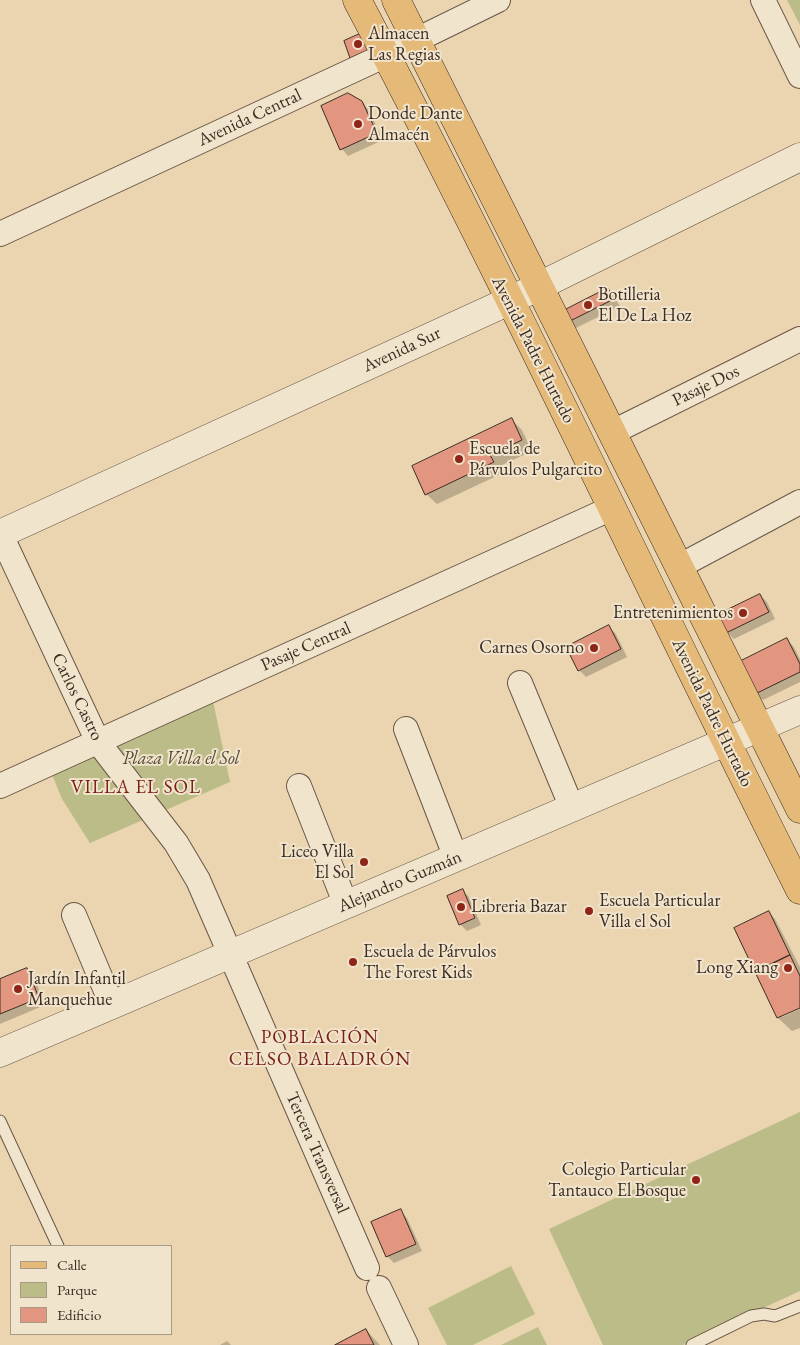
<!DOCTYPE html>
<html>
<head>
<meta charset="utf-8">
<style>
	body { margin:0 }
	#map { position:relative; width:800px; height:1345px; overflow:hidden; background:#ead5b0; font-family:"EB Garamond",serif }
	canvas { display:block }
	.legend { position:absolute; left:10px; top:1245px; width:162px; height:90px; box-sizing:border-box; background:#f1e4cc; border:1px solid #a99a88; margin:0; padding:6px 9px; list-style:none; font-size:15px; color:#3c2c22 }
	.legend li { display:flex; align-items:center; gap:10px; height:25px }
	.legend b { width:25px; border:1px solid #a99a88 }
</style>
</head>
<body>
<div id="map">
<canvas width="800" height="1345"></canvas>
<ul class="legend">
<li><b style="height:6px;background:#e5ba78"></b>Calle</li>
<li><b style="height:14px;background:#bbbc88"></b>Parque</li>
<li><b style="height:14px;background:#e2967f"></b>Edificio</li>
</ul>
</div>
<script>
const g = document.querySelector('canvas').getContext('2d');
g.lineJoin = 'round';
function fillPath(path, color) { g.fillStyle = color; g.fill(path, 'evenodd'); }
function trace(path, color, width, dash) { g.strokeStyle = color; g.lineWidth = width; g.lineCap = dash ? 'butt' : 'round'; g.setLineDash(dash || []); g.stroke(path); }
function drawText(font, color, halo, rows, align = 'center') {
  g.font = font + ' "EB Garamond",serif'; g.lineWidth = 4; g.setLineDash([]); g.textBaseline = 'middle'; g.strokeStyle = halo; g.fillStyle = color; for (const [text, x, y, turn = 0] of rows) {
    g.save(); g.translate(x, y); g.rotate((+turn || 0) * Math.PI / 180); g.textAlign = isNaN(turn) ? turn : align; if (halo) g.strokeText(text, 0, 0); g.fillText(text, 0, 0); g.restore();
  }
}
const green = new Path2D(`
	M787,0H800V25Z
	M213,701L230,782L90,843L62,799L51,772Z
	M800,1112V1291L683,1345H603L549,1229Z
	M511,1266L535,1314L473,1345H447L428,1308Z
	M538,1327L547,1345H501Z`);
const shadow = new Path2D(`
	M362,102L369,110L383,140L348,156L342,149Z
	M608,289L620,306L576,328L569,321Z
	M511,419L522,430L532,451L500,466L503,473L437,504L426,494Z
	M760,595L767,602L775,619L734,639L727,632Z
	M609,627L616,634L627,657L586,677L579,670L568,648Z
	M787,640L794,647L800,659V682L763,700L756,693Z
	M462,890L469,897L481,925L467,931L460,924Z
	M769,912L775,919L800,967V1006L782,1015V1017L800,1009V1028L792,1031L778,1018L736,928Z
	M27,970L34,977L45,1005L0,1024V981Z
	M400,1211L407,1218L422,1251L394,1263L387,1256Z
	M366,1330L380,1345H338Z
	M227,1341L231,1345H220Z`);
const building = new Path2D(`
	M364,32L373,48L350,58L344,41Z
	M348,93L362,101L377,133L340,150L321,106Z
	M608,288L614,299L568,322L563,311Z
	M512,418L522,440L490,455L494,462L425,495L412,466Z
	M760,594L769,612L726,633L717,615Z
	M609,625L621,649L578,671L566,647Z
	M787,638L800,664V672L755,694L739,662Z
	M463,889L475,918L459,925L447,896Z
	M769,911L790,955L755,972L734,928Z
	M790,955L800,976V1008L777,1018L755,972Z
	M27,968L39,998L0,1014V979Z
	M401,1209L416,1244L386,1257L371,1222Z
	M366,1329L374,1345H335Z`);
const service = new Path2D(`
	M0,1121L58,1246
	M692,1345L751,1316L764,1314L775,1316L800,1306`);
const minor = new Path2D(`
	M763,0L800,76
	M0,234L386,55L498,0
	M611,433L800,339
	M0,533L98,742L176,843L198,880L367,1268
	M678,567L800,502
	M520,683L572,808
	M406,729L456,858
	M0,786L612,508
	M299,786L346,905
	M74,915L112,1005
	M379,1288L406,1345`);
const tertiary = new Path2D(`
	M0,534L509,301L800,157
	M0,1053L800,710`);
const primary = new Path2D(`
	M357,0C512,293 651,594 800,890
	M396,0L800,809`);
const markers = [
	[358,44,5,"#8f2418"],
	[358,124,5,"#8f2418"],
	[588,305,5,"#8f2418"],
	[459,459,5,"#8f2418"],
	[743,613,5,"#8f2418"],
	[594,648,5,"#8f2418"],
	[364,862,5,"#8f2418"],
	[461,907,5,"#8f2418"],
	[589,911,5,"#8f2418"],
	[353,962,5,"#8f2418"],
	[788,968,5,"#8f2418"],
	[18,989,5,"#8f2418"],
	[696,1180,5,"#8f2418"]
];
const poiNames = [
	["Almacen",368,34],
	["Las Regias",368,55],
	["Donde Dante",368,114],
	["Almacén",368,135],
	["Botilleria",598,295],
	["El De La Hoz",598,316],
	["Escuela de",469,449],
	["Párvulos Pulgarcito",469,470],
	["Entretenimientos",733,613,"right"],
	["Carnes Osorno",584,648,"right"],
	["Liceo Villa",354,852,"right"],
	["El Sol",354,873,"right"],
	["Escuela Particular",599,901],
	["Villa el Sol",599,922],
	["Libreria Bazar",471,907],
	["Escuela de Párvulos",363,952],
	["The Forest Kids",363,973],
	["Long Xiang",778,968,"right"],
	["Jardín Infantil",28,979],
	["Manquehue",28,1000],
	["Colegio Particular",686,1170,"right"],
	["Tantauco El Bosque",686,1191,"right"]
];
const streetNames = [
	["Avenida Central",250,118,-25],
	["Avenida Sur",402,350,-25],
	["Avenida Padre Hurtado",533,350,63],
	["Pasaje Dos",706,386,-26],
	["Pasaje Central",306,647,-24],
	["Carlos Castro",77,697,64],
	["Avenida Padre Hurtado",712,713,64],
	["Alejandro Guzmán",400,882,-23],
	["Tercera Transversal",317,1153,66]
];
const parkNames = [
	["Plaza Villa el Sol",181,759]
];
const neighbourhoodNames = [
	["VILLA EL SOL",136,788],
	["POBLACIÓN",320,1038],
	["CELSO BALADRÓN",320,1060]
];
fillPath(green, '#bbbc88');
fillPath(shadow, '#0003');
fillPath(building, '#e2967f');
trace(building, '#3c2c22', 1);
trace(service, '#685646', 13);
trace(minor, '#685646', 26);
trace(tertiary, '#685646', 29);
trace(primary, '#3c2c22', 29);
trace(service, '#f1e4cc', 11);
trace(minor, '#f1e4cc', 24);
trace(tertiary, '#f1e4cc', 28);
trace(primary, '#e5ba78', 28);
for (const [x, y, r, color] of markers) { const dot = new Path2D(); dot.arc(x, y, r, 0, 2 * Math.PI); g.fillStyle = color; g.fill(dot); trace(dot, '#f1e4cc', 2); }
drawText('18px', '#3c2c22', '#f1e4cc', poiNames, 'left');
drawText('18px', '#3c2c22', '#f1e4cc', streetNames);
drawText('italic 18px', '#554936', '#f1e4cc', parkNames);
g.letterSpacing = '1px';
drawText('19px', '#7a1f14', '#f1e4cc', neighbourhoodNames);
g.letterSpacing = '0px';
</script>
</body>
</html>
